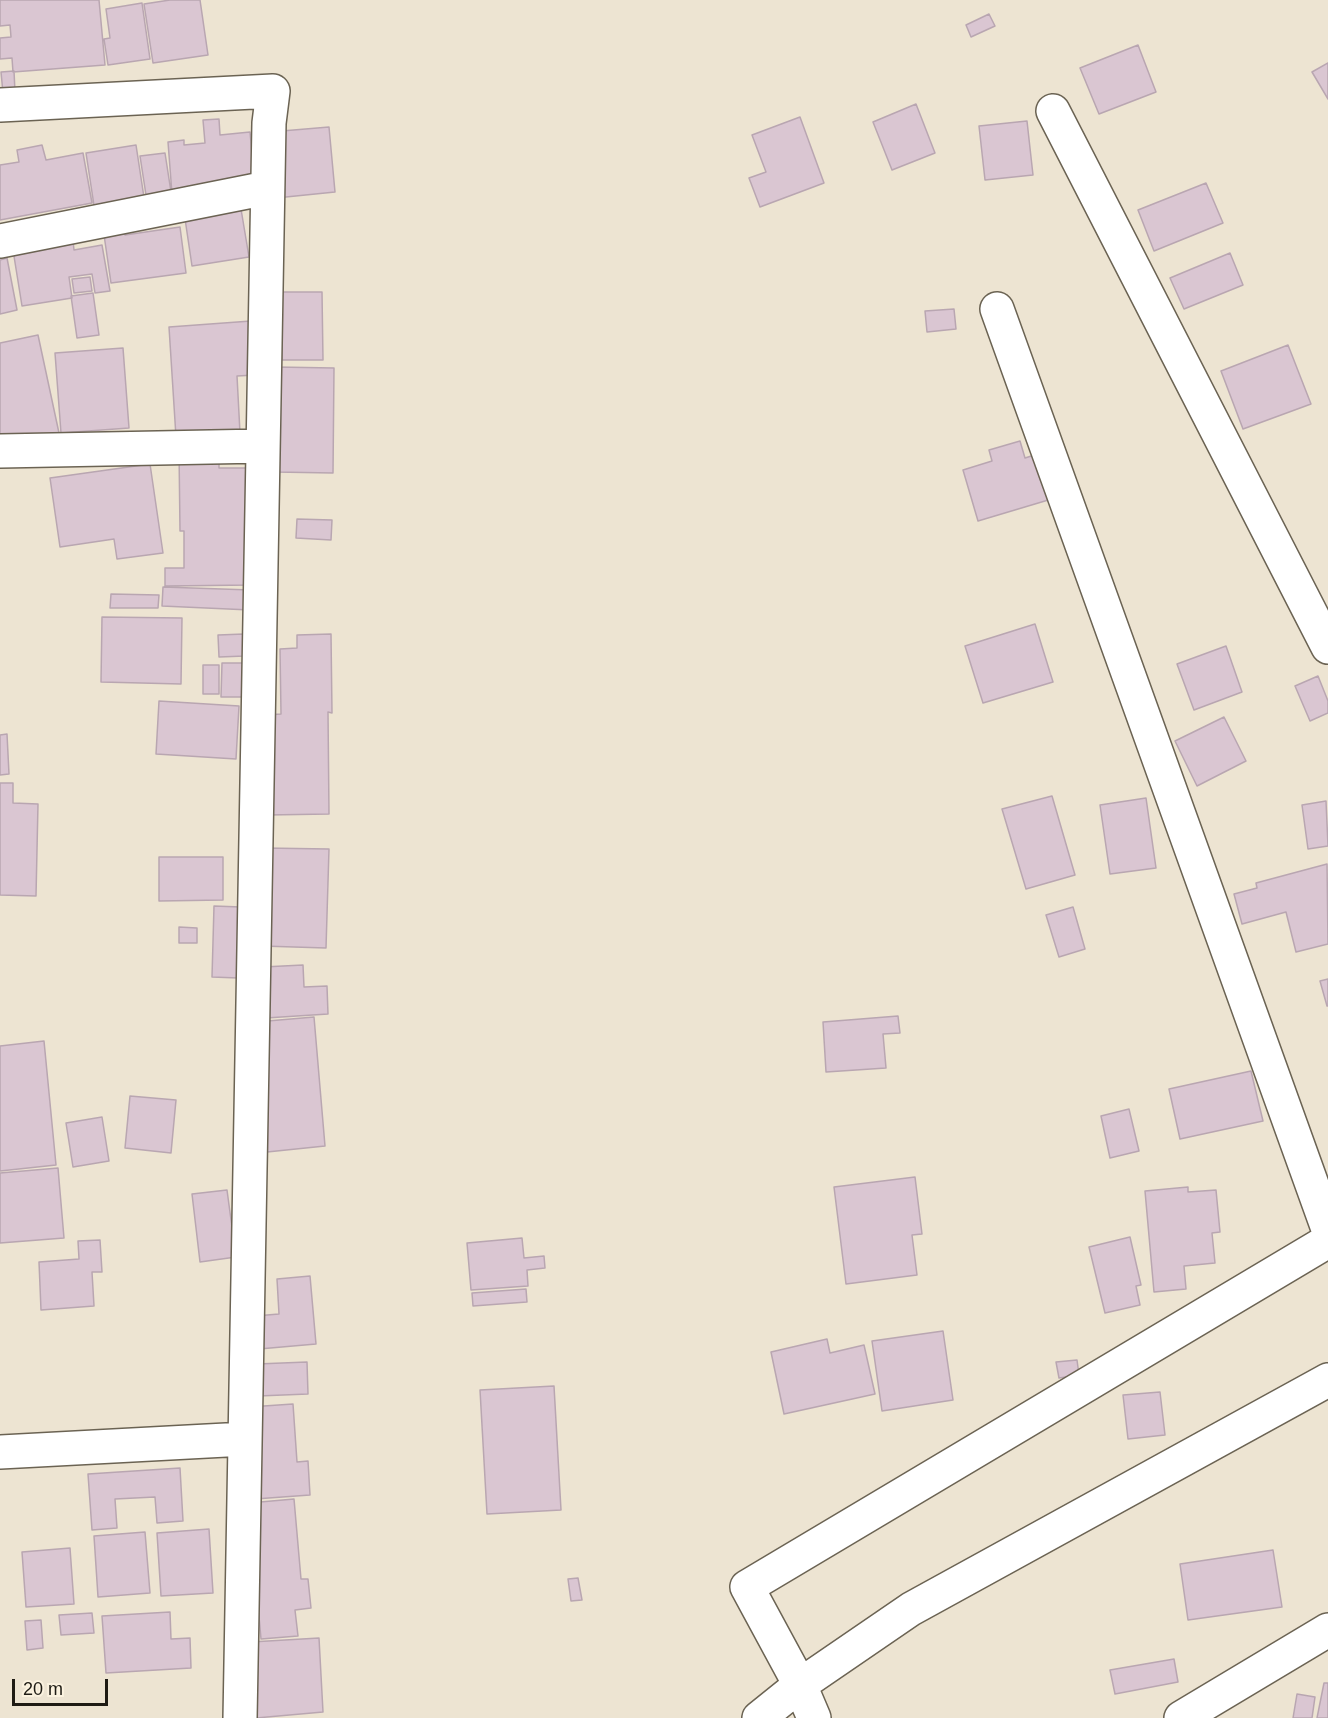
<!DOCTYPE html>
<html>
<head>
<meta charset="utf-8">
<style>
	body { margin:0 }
	#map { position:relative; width:1328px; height:1718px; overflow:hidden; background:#ede4d2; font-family:Helvetica,sans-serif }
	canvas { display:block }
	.scale { position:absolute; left:12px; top:1679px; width:96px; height:27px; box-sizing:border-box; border:3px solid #1e1b14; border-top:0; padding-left:8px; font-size:18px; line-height:21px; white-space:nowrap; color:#1e1b14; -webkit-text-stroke:4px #fbf2df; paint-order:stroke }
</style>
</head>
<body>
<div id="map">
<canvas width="1328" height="1718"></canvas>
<div class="scale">20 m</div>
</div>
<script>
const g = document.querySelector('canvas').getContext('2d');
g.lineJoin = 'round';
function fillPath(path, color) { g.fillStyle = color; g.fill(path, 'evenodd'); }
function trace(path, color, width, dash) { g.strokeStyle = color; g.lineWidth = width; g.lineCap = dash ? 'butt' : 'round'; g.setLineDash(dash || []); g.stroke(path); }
const building = new Path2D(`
	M0,0H99L105,65L13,72L12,58L0,59V38L11,37L10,25L0,26Z
	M170,0H200L208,55L153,63L144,4Z
	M142,3L150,59L108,65L104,39L110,38L106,9Z
	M989,14L995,26L971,37L966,25Z
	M1138,45L1156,92L1099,114L1080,68Z
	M1328,63V99L1312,72Z
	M14,71L15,92L3,93L1,72Z
	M916,104L935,153L892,170L873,122Z
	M800,117L824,183L760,207L749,178L766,172L752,135Z
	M219,119L220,135L250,132L255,187L172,194L168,142L184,140V145L205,143L203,120Z
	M1027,121L1033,175L985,180L979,126Z
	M329,127L335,192L276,198L270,132Z
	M42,145L46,160L83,153L92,203L0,220V165L19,162L17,150Z
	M136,145L145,204L95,212L86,153Z
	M165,153L171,192L146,195L140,156Z
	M1206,183L1223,223L1154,251L1138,210Z
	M240,203L249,257L192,266L184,212Z
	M124,224L125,235L180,227L186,273L111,283L103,228Z
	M73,241L74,250L102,245L110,291L95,293L92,274L69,277L72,298L22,306L13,250Z
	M1230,253L1243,285L1184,309L1170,278Z
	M7,258L17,310L0,314V260Z
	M90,277L92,291L74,293L72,279Z
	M282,292H322L323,360H282Z
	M93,293L99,335L77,338L71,296Z
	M954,309L956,329L927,332L925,311Z
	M251,321L255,375L237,376L240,433L176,437L169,327Z
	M38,335L59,433L2,444L0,434V343Z
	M1288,345L1311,404L1243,429L1221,371Z
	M123,348L129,428L61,433L55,353Z
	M276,367L334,368L333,473L275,472Z
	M1020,441L1025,458L1041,453L1055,498L978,521L963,470L992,461L989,450Z
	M179,450H219V468H246L247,535L252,585L165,586V568H184V531H180Z
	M150,464L163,553L117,559L114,539L60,547L50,478Z
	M297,519L332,520L331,540L296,538Z
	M163,587L251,590L250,610L162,606Z
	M111,594L159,595L158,608H110Z
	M102,617L182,618L181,684L101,682Z
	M1035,624L1053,682L983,703L965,646Z
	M244,634L245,656L219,657L218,635Z
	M331,634L332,713L328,712L329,814L267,815L266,715L281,714L280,649L297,648V635Z
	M1226,646L1242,692L1194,710L1177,664Z
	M222,663H247V697H221Z
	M203,665H219V694H203Z
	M1318,676L1328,701V713L1310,721L1295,686Z
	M159,701L239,706L236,759L156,754Z
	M1224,717L1246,761L1197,786L1175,741Z
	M7,734L9,774L0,775V735Z
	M0,783H13V803L38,804L36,896L0,895Z
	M1052,796L1075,875L1026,889L1002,809Z
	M1146,798L1156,868L1110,874L1100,805Z
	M1326,801L1328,846L1308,849L1302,805Z
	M264,848L329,849L326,948L262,946Z
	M159,857H223V900L159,901Z
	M1327,864L1328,944L1296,952L1286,912L1242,924L1234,894L1257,888L1256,883Z
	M214,906L241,907L238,978L212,977Z
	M1073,907L1085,949L1059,957L1046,915Z
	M179,927L197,928V943H179Z
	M303,965L304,987L327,986L328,1014L266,1018L263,967Z
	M1328,979V1006H1327L1320,981Z
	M898,1016L900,1033L883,1034L886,1068L826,1072L823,1022Z
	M314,1017L325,1146L267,1152L256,1022Z
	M44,1041L56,1165L0,1171V1046Z
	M1251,1071L1263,1121L1180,1139L1169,1089Z
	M130,1096L176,1100L171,1153L125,1148Z
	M1129,1109L1139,1151L1110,1158L1101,1116Z
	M102,1117L109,1161L73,1167L66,1123Z
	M58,1168L64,1238L0,1243V1173Z
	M915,1177L922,1234L912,1235L917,1275L846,1284L834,1187Z
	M1188,1187V1192L1216,1190L1220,1232L1212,1233L1215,1263L1184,1266L1186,1289L1154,1292L1145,1191Z
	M227,1190L236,1257L200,1262L192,1194Z
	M1130,1237L1141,1285L1136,1286L1140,1305L1105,1313L1089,1247Z
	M522,1238L524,1258L544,1256L545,1268L527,1270L528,1286L471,1290L467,1243Z
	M100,1240L102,1272H92L94,1306L41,1310L39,1262L79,1259L78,1241Z
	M310,1276L316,1344L259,1349L255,1316L279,1314L277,1279Z
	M526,1289L527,1302L473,1306L472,1293Z
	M943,1331L953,1400L882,1411L872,1341Z
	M827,1339L830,1353L864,1345L875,1394L784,1414L771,1352Z
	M1077,1360L1079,1375L1059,1378L1056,1362Z
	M307,1362L308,1394L258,1396L257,1364Z
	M554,1386L561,1510L487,1514L480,1390Z
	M1160,1392L1165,1435L1128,1439L1123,1395Z
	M293,1404L297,1462L308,1461L310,1495L255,1499L249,1407Z
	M180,1468L183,1521L157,1523L155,1497L115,1499L117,1528L92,1530L88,1474Z
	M294,1499L301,1579H308L311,1608L295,1610L298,1636L261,1639L249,1503Z
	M209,1529L213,1593L161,1596L157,1533Z
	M145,1532L150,1593L98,1597L94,1536Z
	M70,1548L74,1604L26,1607L22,1552Z
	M1273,1550L1282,1607L1188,1620L1180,1564Z
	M578,1578L582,1600L571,1601L568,1579Z
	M170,1612L171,1639L190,1638L191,1668L106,1673L102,1616Z
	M92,1613L94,1633L61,1635L59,1615Z
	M41,1620L43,1648L27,1650L25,1621Z
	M319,1638L323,1712L256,1718L251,1642Z
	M1174,1659L1178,1682L1115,1694L1110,1670Z
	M1324,1683H1328V1718H1317Z
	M1297,1694L1315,1697L1312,1718H1293Z`);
const minor = new Path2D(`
	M0,105L273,91L269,123L240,1718
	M1053,111L1328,647
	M0,241L267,188
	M997,309L1328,1229
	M0,451L263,446
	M0,1452L245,1439
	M759,1718L800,1685L911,1609L1328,1380
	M814,1718L800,1685L747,1587L1328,1241
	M1181,1718L1328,1630`);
fillPath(building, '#dac6d2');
trace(building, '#b9a6b1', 1.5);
trace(minor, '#6b6353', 36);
trace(minor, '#fff', 33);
</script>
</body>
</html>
